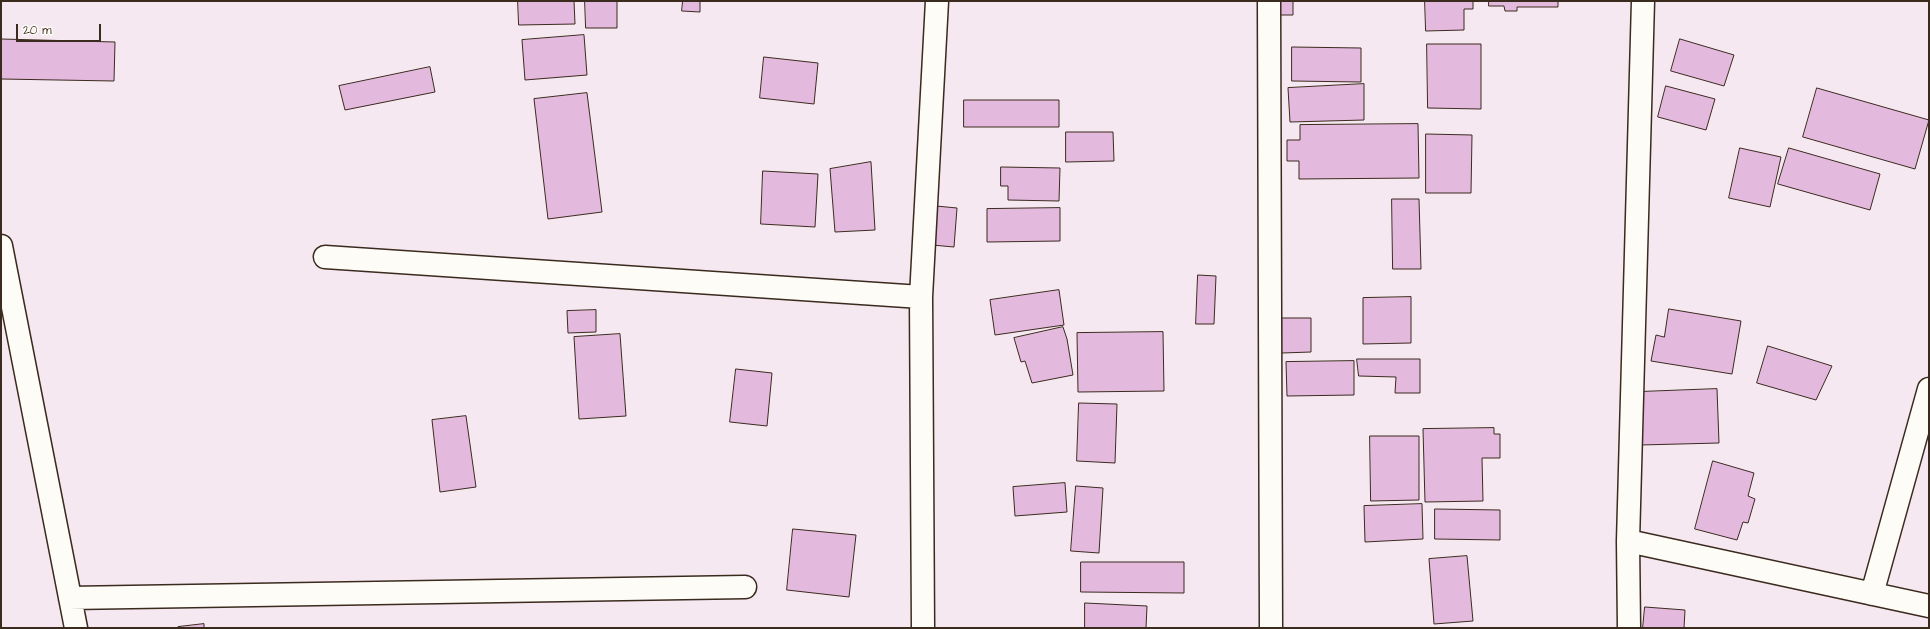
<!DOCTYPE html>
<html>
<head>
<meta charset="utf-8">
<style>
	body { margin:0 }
	#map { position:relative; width:1930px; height:629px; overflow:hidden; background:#f6e8f0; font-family:"Architects Daughter",sans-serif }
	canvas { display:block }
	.frame { position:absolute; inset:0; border:2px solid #3b2a1e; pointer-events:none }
	.scale { position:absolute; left:16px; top:24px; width:85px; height:18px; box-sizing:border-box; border:2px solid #3b2a1e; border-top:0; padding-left:5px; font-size:12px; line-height:14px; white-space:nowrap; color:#3b2a1e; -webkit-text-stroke:3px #fdfcf7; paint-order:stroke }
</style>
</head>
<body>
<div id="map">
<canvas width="1930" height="629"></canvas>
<div class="frame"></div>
<div class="scale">20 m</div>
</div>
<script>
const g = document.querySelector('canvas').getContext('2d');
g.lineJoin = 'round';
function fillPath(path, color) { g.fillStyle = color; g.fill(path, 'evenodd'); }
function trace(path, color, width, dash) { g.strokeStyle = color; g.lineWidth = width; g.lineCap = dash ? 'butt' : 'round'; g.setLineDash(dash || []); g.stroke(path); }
const building = new Path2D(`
	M518,1H574L575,24L519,25Z
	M585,1H617V28H586Z
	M683,1H700V12L682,11Z
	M1276,1H1293V15H1276Z
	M1425,1H1473V9H1464V30L1426,31Z
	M1489,1H1558V7H1517V11H1505L1504,6H1489Z
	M584,35L587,75L525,80L522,40Z
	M1,39L115,42L114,81L1,79Z
	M1680,39L1734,55L1724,86L1671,71Z
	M1427,44H1481V109L1428,108Z
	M1292,47L1361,48V82L1292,81Z
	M764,57L818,63L814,104L760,98Z
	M430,67L435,92L345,110L339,86Z
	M1364,84V120L1290,122L1288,88Z
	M1666,86L1715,99L1706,130L1658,117Z
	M1817,88L1929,120L1915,169L1803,137Z
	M587,93L602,212L548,219L534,99Z
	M964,100H1059V127H964Z
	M1418,124L1419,178L1299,179V161H1287V140H1300V125Z
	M1066,132H1113L1114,161L1066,162Z
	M1426,134L1472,135L1471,193H1426Z
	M1740,148L1781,157L1770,207L1729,198Z
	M1789,148L1880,174L1870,210L1778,184Z
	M871,162L875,230L835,232L830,169Z
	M1001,167L1060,168L1059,201L1008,200V186H1001Z
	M763,171L818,174L815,227L761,224Z
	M1392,199H1419L1421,269H1393Z
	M936,206L957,208L954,247L932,245Z
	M1060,208V241L987,242V209Z
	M1198,275L1216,276L1214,324H1196Z
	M1059,290L1064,325L995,335L990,300Z
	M1411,297V343L1363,344V298Z
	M1669,309L1741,321L1732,374L1651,361L1656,335L1664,337Z
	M596,310V332L568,333L567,311Z
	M1282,318H1311V352L1282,353Z
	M1063,327L1067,339L1073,375L1032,383L1025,361L1021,362L1014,338Z
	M1163,332L1164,391L1078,392L1077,333Z
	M620,334L626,416L579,419L574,337Z
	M1768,346L1832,366L1816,400L1757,383Z
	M1357,359H1420V393H1395L1396,377L1359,376Z
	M1354,361V395L1287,396L1286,362Z
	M736,369L772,373L767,426L730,422Z
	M1717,389L1719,443L1640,445L1638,392Z
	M1079,403L1117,404L1115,463L1077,461Z
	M466,416L476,487L440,492L432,420Z
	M1494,428V434H1500V458H1482L1483,501L1425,502L1423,429Z
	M1370,436H1419V500L1371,501Z
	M1713,461L1754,473L1748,496L1755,499L1748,523L1743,522L1737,540L1695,529Z
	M1065,483L1067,512L1015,516L1013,487Z
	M1076,486L1103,488L1099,553L1071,551Z
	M1422,504L1423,539L1365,542L1364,506Z
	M1435,509L1500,510V540L1435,539Z
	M793,529L856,535L849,597L787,590Z
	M1467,556L1473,621L1434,624L1429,559Z
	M1081,562H1184V593L1081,592Z
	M1085,603L1147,606L1146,628H1085Z
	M1645,607L1685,610L1684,628H1643Z
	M204,624V628H178V627Z`);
const minor = new Path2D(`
	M1269,1L1271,628
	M1,246L76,628
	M325,257L921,297
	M1628,541L1929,606
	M1872,594L1929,389
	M70,598L745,587
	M923,628L921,297L937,1
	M1629,628L1628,541L1643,1`);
fillPath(building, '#e4b9de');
trace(building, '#3b2a1e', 1);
trace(minor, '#3b2a1e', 25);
trace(minor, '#fdfcf7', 22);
</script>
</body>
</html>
